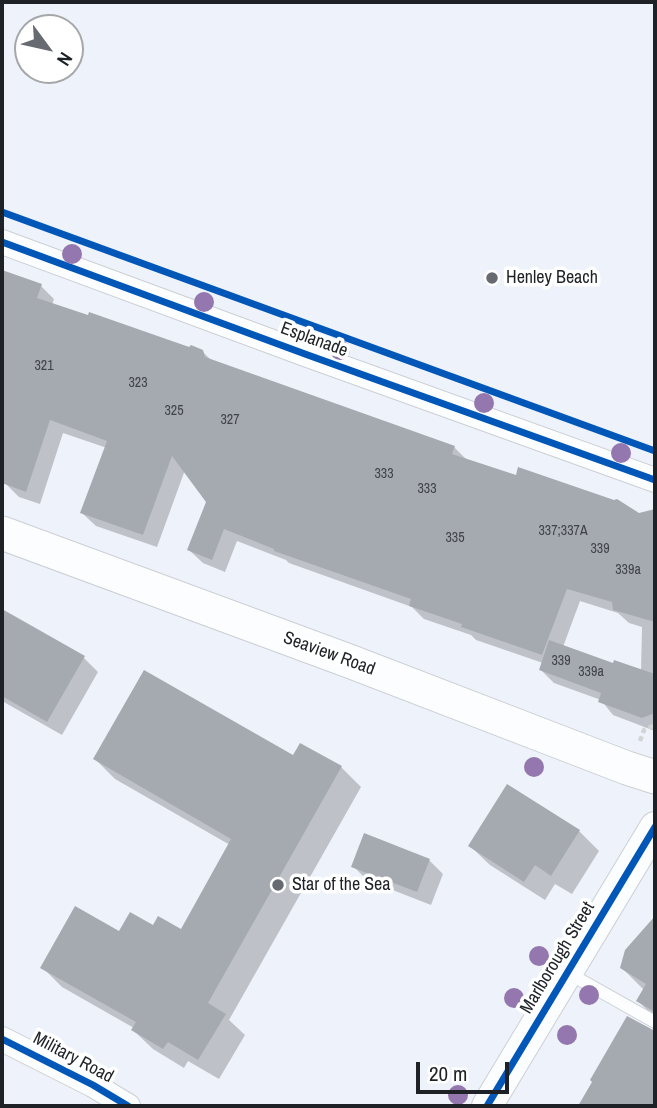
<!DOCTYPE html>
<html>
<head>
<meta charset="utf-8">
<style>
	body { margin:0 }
	#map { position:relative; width:657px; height:1108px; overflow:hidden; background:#eef2fa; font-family:"Archivo Narrow",sans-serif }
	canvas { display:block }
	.frame { position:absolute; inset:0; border:4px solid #1e2227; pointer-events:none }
	.north { position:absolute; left:14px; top:14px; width:70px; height:70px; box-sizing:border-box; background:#fff; border:2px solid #a5a7a9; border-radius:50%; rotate:123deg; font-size:19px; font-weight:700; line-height:28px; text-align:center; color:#1e2227 }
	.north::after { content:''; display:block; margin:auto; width:24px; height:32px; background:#676b71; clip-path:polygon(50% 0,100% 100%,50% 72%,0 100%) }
	.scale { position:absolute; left:416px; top:1062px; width:93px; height:32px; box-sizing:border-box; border:4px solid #1e2227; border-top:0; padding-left:9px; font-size:21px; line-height:24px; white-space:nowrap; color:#1e2227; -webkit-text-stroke:5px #fff; paint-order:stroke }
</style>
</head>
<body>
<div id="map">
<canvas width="657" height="1108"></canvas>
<div class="frame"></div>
<div class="north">N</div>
<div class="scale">20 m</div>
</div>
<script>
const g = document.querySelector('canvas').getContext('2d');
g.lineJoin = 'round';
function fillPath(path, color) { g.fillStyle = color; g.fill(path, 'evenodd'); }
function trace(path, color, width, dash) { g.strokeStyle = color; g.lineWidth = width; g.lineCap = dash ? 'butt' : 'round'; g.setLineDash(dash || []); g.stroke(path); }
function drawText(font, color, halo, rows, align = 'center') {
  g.font = font + ' "Archivo Narrow",sans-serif'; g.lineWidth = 7; g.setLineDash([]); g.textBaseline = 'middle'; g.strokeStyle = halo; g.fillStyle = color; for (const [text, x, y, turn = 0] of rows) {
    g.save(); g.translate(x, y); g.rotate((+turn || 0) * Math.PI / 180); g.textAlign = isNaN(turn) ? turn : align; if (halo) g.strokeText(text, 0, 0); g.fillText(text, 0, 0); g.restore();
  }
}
const shadow = new Path2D(`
	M2,272L41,286L54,299L52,305L202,351L212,361L454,447L468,461L639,514L649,512L655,518V731L613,715L601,700L554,683L541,670L543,663L476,640L471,635L424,619L412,607L289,563L286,560L237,541L225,572L203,563L189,550L208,502L185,470L157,547L96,526L82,513L107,448L63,433L40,504L19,497L5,483L12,464L2,461ZM580,601L618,613L629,623L642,627L641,671L614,665L563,647Z
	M2,611L84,658L98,672L62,735L2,701Z
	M294,758L341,767L361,787L229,1020L245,1035L219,1079L188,1061L184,1068L153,1049L133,1030L134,1028L62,987L42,967L120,934L153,927L182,931L230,845L115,779L95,759Z
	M579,831L599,851L572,894L555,884L545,900L490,865L470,846Z
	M429,860L443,874L431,905L367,880L353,866Z
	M655,923V1018L638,1001L644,990L622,968L647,928Z
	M625,1024L655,1041V1106H580Z`);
const building = new Path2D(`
	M2,270L42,284L37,298L88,315L89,312L189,347L191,345L203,350L205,357L455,446L452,454L516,475L518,467L614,500L617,499L639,513L655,509V622L613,610L612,602L567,589L542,655L461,627L462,624L409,606L411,599L274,551V549L224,529L212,560L187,550L206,502L172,456L143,535L80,513L107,441L50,420L26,492L2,483Z
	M2,609L85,656L47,722L2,696Z
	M549,640L613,663L614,660L655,674V713L642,718L598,702L601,693L539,670Z
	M144,670L293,755L300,743L342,766L208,1003L226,1014L198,1060L168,1042L163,1049L131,1030L136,1022L40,968L75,906L119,931L130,912L153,925L158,916L181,929L231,839L93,759Z
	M507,784L580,830L551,876L535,865L524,882L468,846Z
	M364,833L430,859L417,892L351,867Z
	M655,916V1012L636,1001L646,984L620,968L625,950Z
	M627,1016L655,1031V1106H578L592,1082L590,1080Z`);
const path = new Path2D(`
	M640,741L644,730L655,725`);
const service = new Path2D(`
	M568,973L655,1022`);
const minor = new Path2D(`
	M2,242L305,354L655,480
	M2,1039L93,1085L128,1106`);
const tertiary = new Path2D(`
	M487,1106L655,827`);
const secondary = new Path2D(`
	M2,533L349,661L627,768L655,777`);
const cycleway = new Path2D(`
	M2,212L655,451
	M2,242L305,354L655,480
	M2,1039L93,1085L128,1106
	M487,1106L655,827`);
const trees = [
	[72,254],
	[204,302],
	[340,350],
	[484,403],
	[621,453],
	[534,767],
	[539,956],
	[589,995],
	[514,998],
	[567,1035],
	[458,1095]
];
const markers = [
	[492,278,7,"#676b71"],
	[278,885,7,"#676b71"]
];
const numberNames = [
	["321",44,366],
	["323",138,383],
	["325",174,411],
	["327",230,420],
	["333",384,474],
	["333",427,489],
	["337;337A",563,531],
	["335",455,538],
	["339",600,549],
	["339a",628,570],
	["339",561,661],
	["339a",591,672]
];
const poiNames = [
	["Henley Beach",506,278],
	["Star of the Sea",292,885]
];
const streetNames = [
	["Esplanade",314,340,20],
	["Seaview Road",329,654,20],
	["Marlborough Street",558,958,-59],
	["Military Road",73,1058,28]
];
fillPath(shadow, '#0003');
fillPath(building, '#a5aab0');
trace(service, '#ccd0d6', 14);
trace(minor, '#ccd0d6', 26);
trace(tertiary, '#ccd0d6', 32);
trace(secondary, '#ccd0d6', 35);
trace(path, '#d3d4d6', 4.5, [5, 3.5]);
trace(service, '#fcfdfe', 12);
trace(minor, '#fcfdfe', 24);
trace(tertiary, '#fcfdfe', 30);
trace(secondary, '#fcfdfe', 33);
trace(cycleway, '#0057b8', 7);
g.fillStyle = '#9377ae';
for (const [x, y] of trees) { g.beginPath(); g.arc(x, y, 10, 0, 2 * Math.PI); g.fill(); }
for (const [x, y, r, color] of markers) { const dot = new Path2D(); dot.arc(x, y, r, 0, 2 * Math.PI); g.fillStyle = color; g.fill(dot); trace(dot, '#fff', 2.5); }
drawText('14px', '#404449', null, numberNames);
drawText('18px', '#1e2227', '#fff', poiNames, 'left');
drawText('18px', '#1e2227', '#fff', streetNames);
</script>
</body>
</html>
